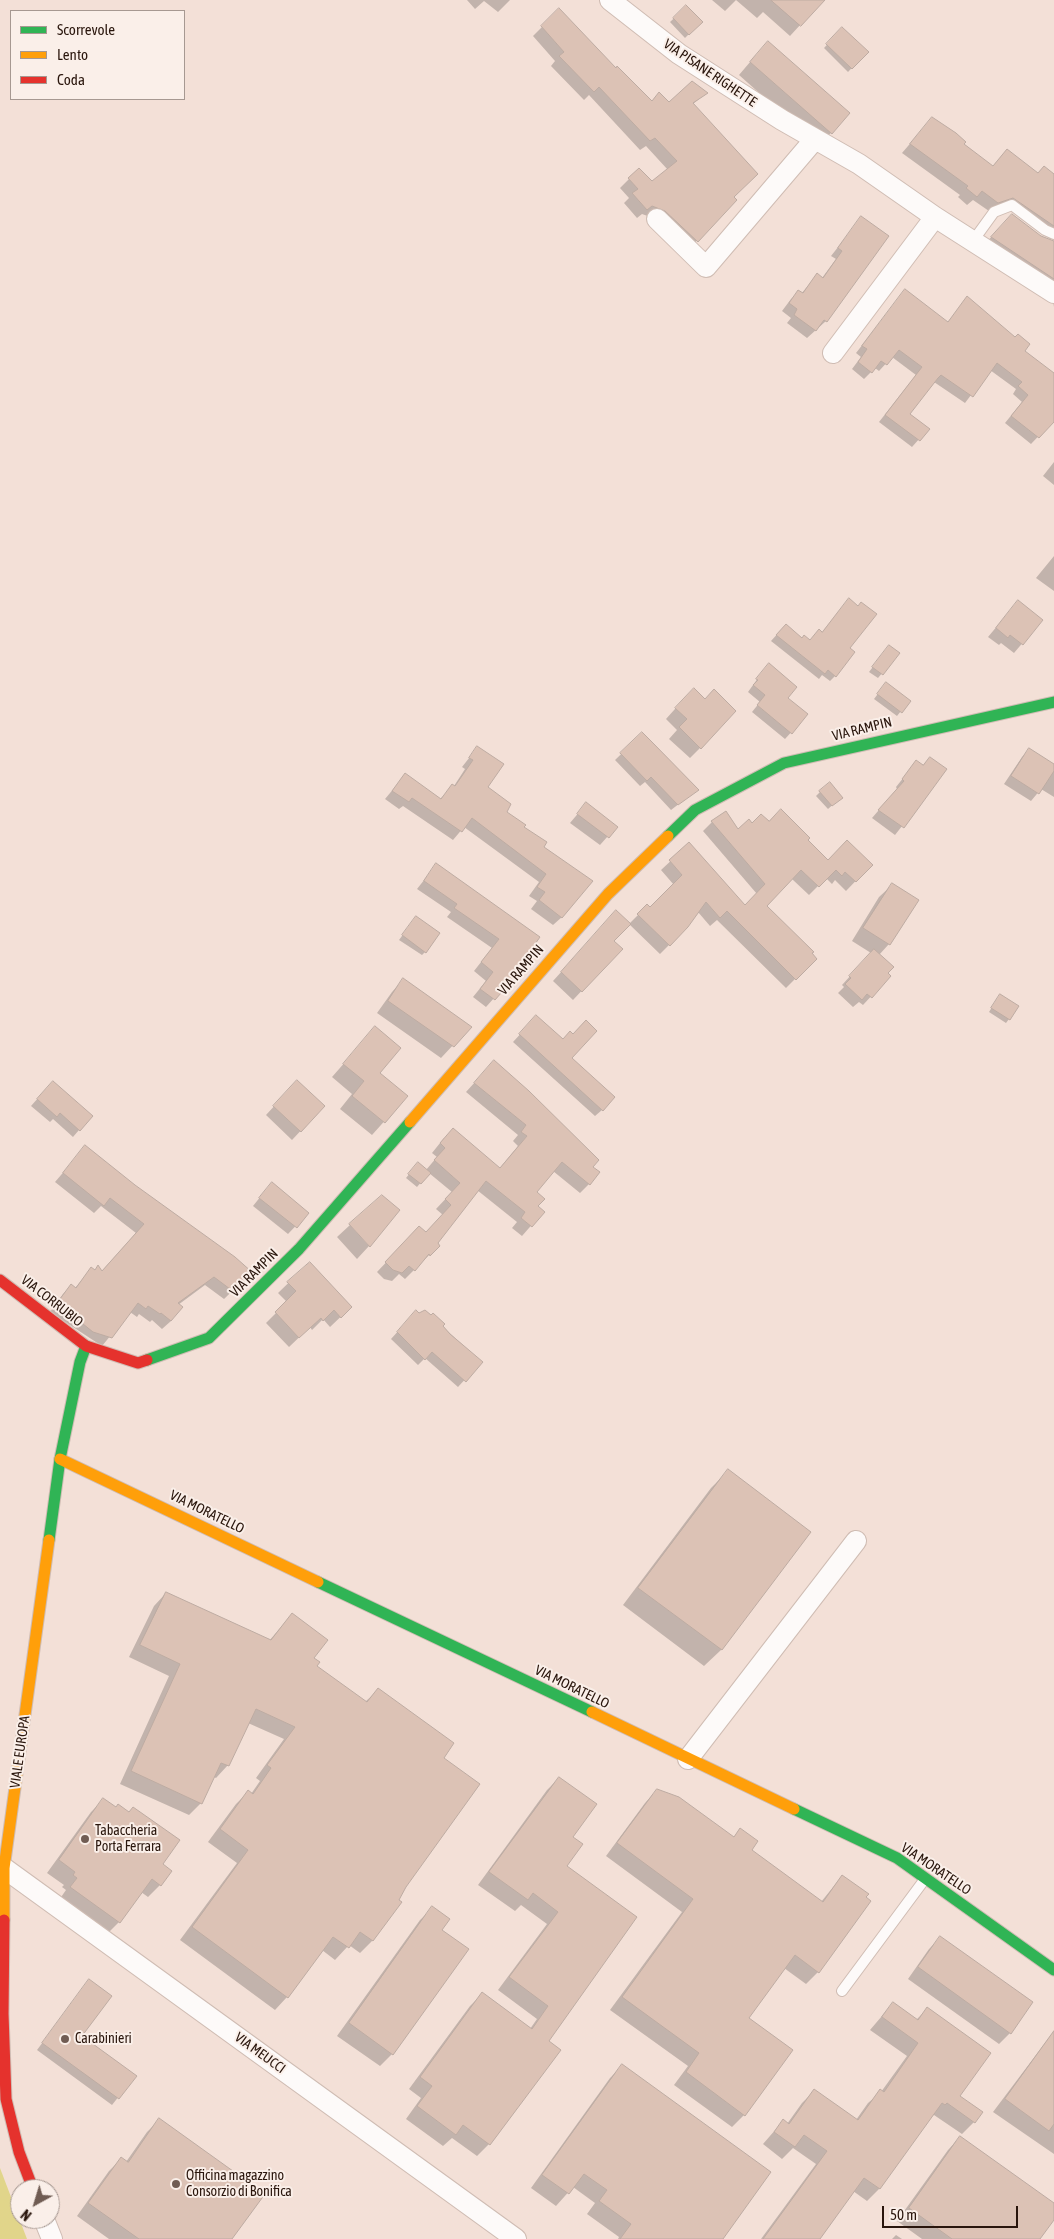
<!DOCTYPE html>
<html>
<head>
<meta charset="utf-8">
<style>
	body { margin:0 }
	#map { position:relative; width:1054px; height:2239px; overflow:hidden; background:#f3e0d7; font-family:"Asap Condensed",sans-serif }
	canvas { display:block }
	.legend { position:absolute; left:10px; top:10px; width:175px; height:90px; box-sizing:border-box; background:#faefe9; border:1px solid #a69891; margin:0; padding:6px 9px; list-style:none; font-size:15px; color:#29150c }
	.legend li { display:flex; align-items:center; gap:10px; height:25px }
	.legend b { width:25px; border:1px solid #a69891 }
	.north { position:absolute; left:10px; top:2179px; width:50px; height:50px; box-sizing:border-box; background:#faefe9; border:1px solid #a69891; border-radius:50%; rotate:219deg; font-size:14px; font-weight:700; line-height:20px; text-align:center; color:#29150c }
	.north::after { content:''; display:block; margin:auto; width:18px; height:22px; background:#705c53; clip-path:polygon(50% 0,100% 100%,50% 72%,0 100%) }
	.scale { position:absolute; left:882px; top:2206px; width:136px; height:22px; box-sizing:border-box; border:2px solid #29150c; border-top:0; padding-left:6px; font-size:15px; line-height:18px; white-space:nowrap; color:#29150c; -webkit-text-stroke:4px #faefe9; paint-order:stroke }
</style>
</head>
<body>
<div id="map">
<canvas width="1054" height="2239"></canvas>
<ul class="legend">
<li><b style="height:6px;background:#30b455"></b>Scorrevole</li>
<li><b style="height:6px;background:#ff9f0a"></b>Lento</li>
<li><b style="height:6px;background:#e5322d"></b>Coda</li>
</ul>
<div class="north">N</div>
<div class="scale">50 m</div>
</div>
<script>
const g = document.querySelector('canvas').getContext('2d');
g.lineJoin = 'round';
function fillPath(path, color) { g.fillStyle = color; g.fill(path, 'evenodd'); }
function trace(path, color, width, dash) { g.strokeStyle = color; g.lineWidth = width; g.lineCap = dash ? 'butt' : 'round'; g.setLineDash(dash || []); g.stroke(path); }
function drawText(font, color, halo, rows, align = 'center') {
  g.font = font + ' "Asap Condensed",sans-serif'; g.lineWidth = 4; g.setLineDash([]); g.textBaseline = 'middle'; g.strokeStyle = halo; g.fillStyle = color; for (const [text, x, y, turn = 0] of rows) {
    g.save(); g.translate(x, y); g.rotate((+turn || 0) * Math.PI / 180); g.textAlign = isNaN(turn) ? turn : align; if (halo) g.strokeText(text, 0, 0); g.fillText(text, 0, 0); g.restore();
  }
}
const green = new Path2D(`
	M0,2168L27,2239H0Z`);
const shadow = new Path2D(`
	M467,0H510L498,12L484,1L475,9Z
	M712,0H736L725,11Z
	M736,0H823L790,36L763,12L757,18Z
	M686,7L701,22L685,38L670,22Z
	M559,10L615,69L651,102L659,93L669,104L706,93L693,104L735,200L688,250L656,219L642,214L637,218L624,203L629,198L620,188L629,179L652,183L668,170L646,146L640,150L589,95L584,100L551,66L555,61L533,36Z
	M842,29L867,52L848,72L824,48Z
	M756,55L849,113L819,146L739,75Z
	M932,118L992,167L1007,150L1038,174L1054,176V236L1050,239L1007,208L989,211L973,200L967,205L958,197L960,195L902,153Z
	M1012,215L1040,237L1054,258V307L1053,301L979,250Z
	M861,218L826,321L807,338L787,323L791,318L782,311L791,299L799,292L801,294L817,275L822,278L836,259L831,256Z
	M899,298L947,323L967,298L1023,351L1054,375V408L1050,424L1031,444L1005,423L1022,402L1013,394L1016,389L990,370L965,403L934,382L908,414L928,429L912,447L879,422L916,375L892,357L879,371L875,368L864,379L852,369L861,357L856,353Z
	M1054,462V485L1043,476Z
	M1054,556V591L1036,578Z
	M1018,601L1042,620L1014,653L1001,643L999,645L988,637Z
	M858,607L848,649L835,676L830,681L822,675L819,679L771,641L780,631L810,642Z
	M885,651L898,654L878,678L869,672Z
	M763,671L786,698L807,715L785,739L752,712L760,702L748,692Z
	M883,687L909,701L897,716L874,699Z
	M683,700H705L700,748L690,758L669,739L677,730L666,719Z
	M642,734L697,790L671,810L645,782L640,786L615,760Z
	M477,748L486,787L505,812L542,847L562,917L553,925L531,909L537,901L529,896L539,882L464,827L453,840L403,806L399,809L385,799L405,775L440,799L454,786L465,769L462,767Z
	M1029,750L1054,766V797L1041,789L1031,801L1004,784L1022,757Z
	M916,762L922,766L946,770L895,835L872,818L897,789L896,787Z
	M820,792L837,801L828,809L816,796Z
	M586,804L616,827L600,845L570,823Z
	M712,822L738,831L752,825L769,823L807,840L828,862L871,865L846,891L835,880L832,884L826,878L809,895L792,879L765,906L815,959L786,988L717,920L710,926L698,912L687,927L660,954L629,924L647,906L650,909L674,885L661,870L689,844L745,907L757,894L703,831Z
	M436,865L538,937L510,977L512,978L486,1007L473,997L486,981L474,971L492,948L447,917L451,912L417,889Z
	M892,885L889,944L879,955L890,976L863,1005L859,1002L853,1007L838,993L844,987L842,985L871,953L852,941L879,897Z
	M416,917L425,952L422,955L399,940Z
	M608,920L613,941L621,949L573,1000L553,981Z
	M403,980L470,1027L441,1058L377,1013L392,992Z
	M997,999L1009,1019L1006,1023L989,1012Z
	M536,1017L562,1040L573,1035L571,1058L602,1110L595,1116L513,1042Z
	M375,1028L378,1073L407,1096L372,1135L340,1109L352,1094L332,1077Z
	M494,1061L591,1167L589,1184L580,1193L553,1171L536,1192L537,1207L543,1212L522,1236L512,1228L517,1222L477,1190L436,1243L438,1246L405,1279L399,1274L392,1281L384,1279L377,1272L410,1237L426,1234L443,1215L436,1209L452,1192L429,1173L417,1187L406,1178L415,1167L426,1170L437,1157L432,1153L444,1138L499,1169L518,1146L513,1141L518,1135L466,1092Z
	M46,1089L79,1130L73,1137L53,1119L50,1122L31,1106Z
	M289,1090L324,1106L292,1140L266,1115Z
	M85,1147L134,1186L251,1273L224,1299L205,1285L178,1305L171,1321L162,1329L152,1320L150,1322L139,1314L137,1317L130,1312L102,1346L50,1312L63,1294L71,1286L75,1288L91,1269L101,1272L136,1233L101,1206L94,1213L55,1182Z
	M265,1191L308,1213L288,1234L253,1206Z
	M350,1225L369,1246L357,1259L337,1237Z
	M309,1263L351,1307L330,1327L323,1319L312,1330L310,1327L289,1347L266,1323L287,1302L278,1293Z
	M419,1315L442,1326L481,1362L458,1387L425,1358L418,1365L391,1339L409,1319Z
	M728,1471L809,1532L721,1650L704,1666L623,1605L711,1488Z
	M166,1593L269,1641L292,1614L315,1666L365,1702L378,1690L442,1758L405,1886L397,1900L400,1902L372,1941L360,1953L349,1945L335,1960L322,1950L287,1997L275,2010L180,1940L237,1863L208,1842L236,1804L248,1792L251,1794L260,1781L256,1778L284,1739L248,1723L228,1765L216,1778L214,1777L201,1803L189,1815L120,1784L169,1676L129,1657L154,1606Z
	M559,1778L571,1838L565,1866L547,2042L489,2144L477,2156L452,2138L443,2146L406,2119L421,2098L409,2089L470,2006L482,1994L530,2029L537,2019L498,1990L547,1924L521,1905L515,1911L478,1885L547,1790Z
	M657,1790L733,1838L740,1830L750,1850L821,1902L842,1876L865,1897L818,1972L806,1984L784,1968L747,2019L744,2115L732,2127L674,2085L688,2066L610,2010L682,1912L606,1856L645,1803Z
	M103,1800L161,1864L160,1885L148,1897L141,1892L119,1922L107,1934L59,1900L66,1890L62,1887L64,1885L47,1873L91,1812Z
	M433,1908L440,1930L392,2054L380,2066L337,2036L420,1920Z
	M940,1938L1010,2033L999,2044L908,1979L929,1949Z
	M89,1980L81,2036L135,2076L112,2105L37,2050Z
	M893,2003L916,2020L927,2009L959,2096L974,2122L962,2134L934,2115L931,2116L879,2189L867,2201L853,2191L818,2239H761L816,2164L793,2148L782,2159L763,2144L783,2121L787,2124L802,2103L814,2091L856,2120L868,2103L881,2092L907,2056L870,2030Z
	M1054,2031V2154L993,2112Z
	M622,2066L721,2239H618L619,2237L587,2214L595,2203L573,2187L556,2206L531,2188L610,2078Z
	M159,2120L231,2239H109L77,2216L109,2171L121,2159L126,2162L147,2132Z
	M960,2137L1054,2205V2217L1038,2239H922L897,2221L948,2150Z
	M896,2235L902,2239H892Z`);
const building = new Path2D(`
	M771,0H825L801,26Z
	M686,5L703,22L689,35L673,18Z
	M559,8L616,68L617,66L652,101L659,92L669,102L692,81L708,93L693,103L758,174L734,197L737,200L698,242L665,211L652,206L647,210L632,193L638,189L628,178L639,168L652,181L677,161L655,138L650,141L599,87L594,92L559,56L564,52L541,26Z
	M842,27L869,52L852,69L826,44Z
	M768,41L850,113L832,134L750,62Z
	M932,117L956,133L966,142L964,144L993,166L1007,149L1038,173L1044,166L1054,174V226L1013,198L998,203L982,191L977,197L966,188L968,186L910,144Z
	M1012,214L1041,236L1054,241V279L991,237Z
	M861,216L889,236L827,322L824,320L816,331L794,315L797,309L789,303L798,290L803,293L817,273L823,278L842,251L838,248Z
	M905,289L948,322L967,296L1015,337L1018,334L1030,344L1025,351L1054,373V422L1039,438L1011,416L1028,395L1018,386L1022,382L997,363L973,397L941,375L938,378L910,414L930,429L920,441L885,415L922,367L899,350L887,365L881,361L872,373L858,362L867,349L862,346Z
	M849,598L858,606L861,602L877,614L850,648L855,652L836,677L828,670L825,674L776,635L786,624L802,638L804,635L810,640L819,629L822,632Z
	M1018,600L1043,620L1023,645L1010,635L1008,638L996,628Z
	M889,645L900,653L883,675L872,667Z
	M769,663L797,687L788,698L808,714L792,734L757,705L765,695L753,685L758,680L756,679Z
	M886,682L911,701L902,713L877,694Z
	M694,688L705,699L714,689L736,711L701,749L679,727L687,719L675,708Z
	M642,732L652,742L699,790L678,805L651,777L647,781L620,753Z
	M477,746L504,764L488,787L511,804L507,812L526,825L524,827L547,842L544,847L593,881L562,918L539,900L545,892L537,887L546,874L472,818L462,832L412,798L409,802L392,791L405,773L441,799L452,784L455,786L473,760L469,758Z
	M1029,748L1054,764V771L1039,794L1011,776Z
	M930,757L947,769L904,828L878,810L904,781L902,779L916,760L923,765Z
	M830,782L843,798L832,806L819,791Z
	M586,802L618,827L609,838L577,814Z
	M781,809L810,838L808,840L828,860L847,840L873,865L856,882L845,872L842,876L836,870L819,887L801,870L767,906L814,952L812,953L817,959L796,980L727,911L720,918L706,902L688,927L670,946L637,914L647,904L650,907L682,875L669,860L689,842L745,905L765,884L711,821L726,811L738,829L749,819L752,823L761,814L769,821Z
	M436,863L540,937L512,977L514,978L495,1000L480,989L493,972L481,962L499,939L454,908L457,904L424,881Z
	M892,883L919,900L890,945L863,928Z
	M616,910L631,924L614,941L623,949L582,992L561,972Z
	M416,916L440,933L426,953L402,935Z
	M874,949L894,967L888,973L891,976L872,998L867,994L862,1000L845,984L851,978L849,976Z
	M403,978L472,1027L454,1047L388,1001Z
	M1000,994L1019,1006L1010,1020L991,1008Z
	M536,1015L563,1039L570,1031L573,1034L586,1020L597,1031L572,1058L615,1097L603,1111L519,1034Z
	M375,1026L401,1048L380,1073L408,1096L385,1123L352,1096L364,1081L343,1064Z
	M494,1060L529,1091L599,1160L593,1167L600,1172L590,1185L562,1162L537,1192L545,1199L538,1206L545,1212L532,1227L521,1218L525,1212L486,1181L438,1243L440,1246L430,1256L429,1254L415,1271L409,1266L402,1273L393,1270L385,1262L419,1226L426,1232L451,1205L445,1199L460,1183L434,1160L445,1148L440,1143L453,1128L500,1168L527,1136L521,1132L526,1125L474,1083Z
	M297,1080L325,1106L301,1132L273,1106Z
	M53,1081L93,1116L80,1131L60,1113L57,1117L37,1099Z
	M85,1145L135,1185L235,1257L253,1273L234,1292L214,1277L178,1303L183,1307L171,1321L161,1313L160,1314L148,1306L146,1309L138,1303L112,1338L93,1332L57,1303L71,1284L76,1288L91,1267L95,1270L98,1265L102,1271L144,1224L110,1198L104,1206L63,1173Z
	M418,1162L431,1173L421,1184L408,1174Z
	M272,1182L309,1213L297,1228L259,1198Z
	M382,1195L400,1210L370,1247L349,1224Z
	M310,1262L352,1307L341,1318L334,1310L323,1321L321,1318L299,1338L275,1312L296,1291L287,1282Z
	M416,1310L419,1313L425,1310L431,1315L433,1313L445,1324L443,1326L450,1334L483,1362L466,1382L432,1352L425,1360L397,1332Z
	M728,1469L811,1532L722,1650L638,1588Z
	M166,1592L271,1640L292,1613L328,1640L314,1658L320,1662L317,1666L367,1702L378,1688L454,1743L444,1758L480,1784L406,1887L399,1900L402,1902L373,1941L360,1932L349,1948L333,1937L288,1998L192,1927L248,1850L220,1829L248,1790L253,1794L271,1768L267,1765L295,1727L256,1709L229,1766L221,1763L202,1804L131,1771L180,1664L140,1645Z
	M559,1777L597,1804L573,1837L583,1844L567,1866L637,1917L549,2041L561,2050L490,2145L463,2125L456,2135L417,2106L432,2086L420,2077L482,1992L532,2029L548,2006L509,1977L558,1912L533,1893L528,1900L489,1872Z
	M657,1789L679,1797L734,1837L740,1828L758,1841L752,1850L823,1902L842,1875L869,1894L866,1897L871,1901L819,1973L795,1955L749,2018L793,2050L745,2116L686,2072L699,2053L622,1997L693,1899L617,1843Z
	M103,1798L116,1807L118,1804L129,1812L133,1807L180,1840L163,1864L172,1871L161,1886L152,1879L120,1923L70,1887L77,1878L73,1875L75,1872L59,1860Z
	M432,1906L450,1919L442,1930L469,1949L393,2055L349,2023Z
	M940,1936L1033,2002L1011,2034L918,1967Z
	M89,1979L112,1996L82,2036L137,2076L119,2099L42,2043Z
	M893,2002L918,2020L927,2007L991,2053L960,2096L983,2112L975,2123L947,2103L945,2105L942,2103L880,2189L864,2178L820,2239H763L827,2151L804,2135L795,2147L774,2132L783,2119L789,2124L814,2089L858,2120L880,2089L884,2092L918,2043L882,2017Z
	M1054,2031V2124L1049,2131L1005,2099Z
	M622,2064L771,2172L723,2239H620L631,2224L599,2201L607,2190L584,2174L569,2194L542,2175Z
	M159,2118L265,2194L232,2239H139L88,2203L121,2157L128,2162Z
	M960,2136L1054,2203V2220L1040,2239H952L909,2208Z`);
const lane = new Path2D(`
	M973,241L994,212L1012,205L1045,230L1054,234
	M842,1991L925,1879`);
const street = new Path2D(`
	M610,0L679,54L782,120L859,164L935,217L1054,293
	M657,219L706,267L815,139
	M833,353L935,217
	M688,1759L856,1541
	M4,1868L516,2239
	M44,2219L52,2239`);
const fast = new Path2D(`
	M668,836L695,810L784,763L1054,702
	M147,1360L209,1338L299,1249L410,1122
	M49,1540L60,1459L80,1362L86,1346
	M318,1582L592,1712
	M794,1809L897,1858L1054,1970`);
const slow = new Path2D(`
	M410,1122L608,894L668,836
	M60,1459L318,1582
	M592,1712L794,1809
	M4,1920V1868L49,1540`);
const jam = new Path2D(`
	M0,1280L86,1346L138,1363L147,1360
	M4,1920L3,2014L6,2099L19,2152L33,2189`);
const markers = [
	[85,1839,5,"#705c53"],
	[65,2039,5,"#705c53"],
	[176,2184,5,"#705c53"]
];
const streetNames = [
	["VIA PISANE RIGHETTE",710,73,34],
	["VIA RAMPIN",862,729,-14],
	["VIA RAMPIN",521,970,-49],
	["VIA RAMPIN",254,1273,-45],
	["VIA CORRUBIO",52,1301,38],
	["VIA MORATELLO",207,1512,26],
	["VIA MORATELLO",572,1687,26],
	["VIALE EUROPA",20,1752,-82],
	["VIA MORATELLO",936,1869,34],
	["VIA MEUCCI",260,2053,36]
];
const poiNames = [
	["Tabaccheria",95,1831],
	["Porta Ferrara",95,1847],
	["Carabinieri",75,2039],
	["Officina magazzino",186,2176],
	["Consorzio di Bonifica",186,2192]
];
fillPath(green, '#e1d58a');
fillPath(shadow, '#0003');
fillPath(building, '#dcc2b5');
trace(building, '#bdaba2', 1);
trace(lane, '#cfbcb3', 12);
trace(street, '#cfbcb3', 22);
trace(fast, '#cfbcb3', 13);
trace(slow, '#cfbcb3', 13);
trace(jam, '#cfbcb3', 13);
trace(lane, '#fdfaf9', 10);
trace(street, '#fdfaf9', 20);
trace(fast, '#30b455', 11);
trace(slow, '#ff9f0a', 11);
trace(jam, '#e5322d', 11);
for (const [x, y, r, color] of markers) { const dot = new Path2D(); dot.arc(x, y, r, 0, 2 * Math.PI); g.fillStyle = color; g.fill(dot); trace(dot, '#faefe9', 2); }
drawText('14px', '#29150c', '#faefe9', streetNames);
drawText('14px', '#29150c', '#faefe9', poiNames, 'left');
</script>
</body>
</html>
